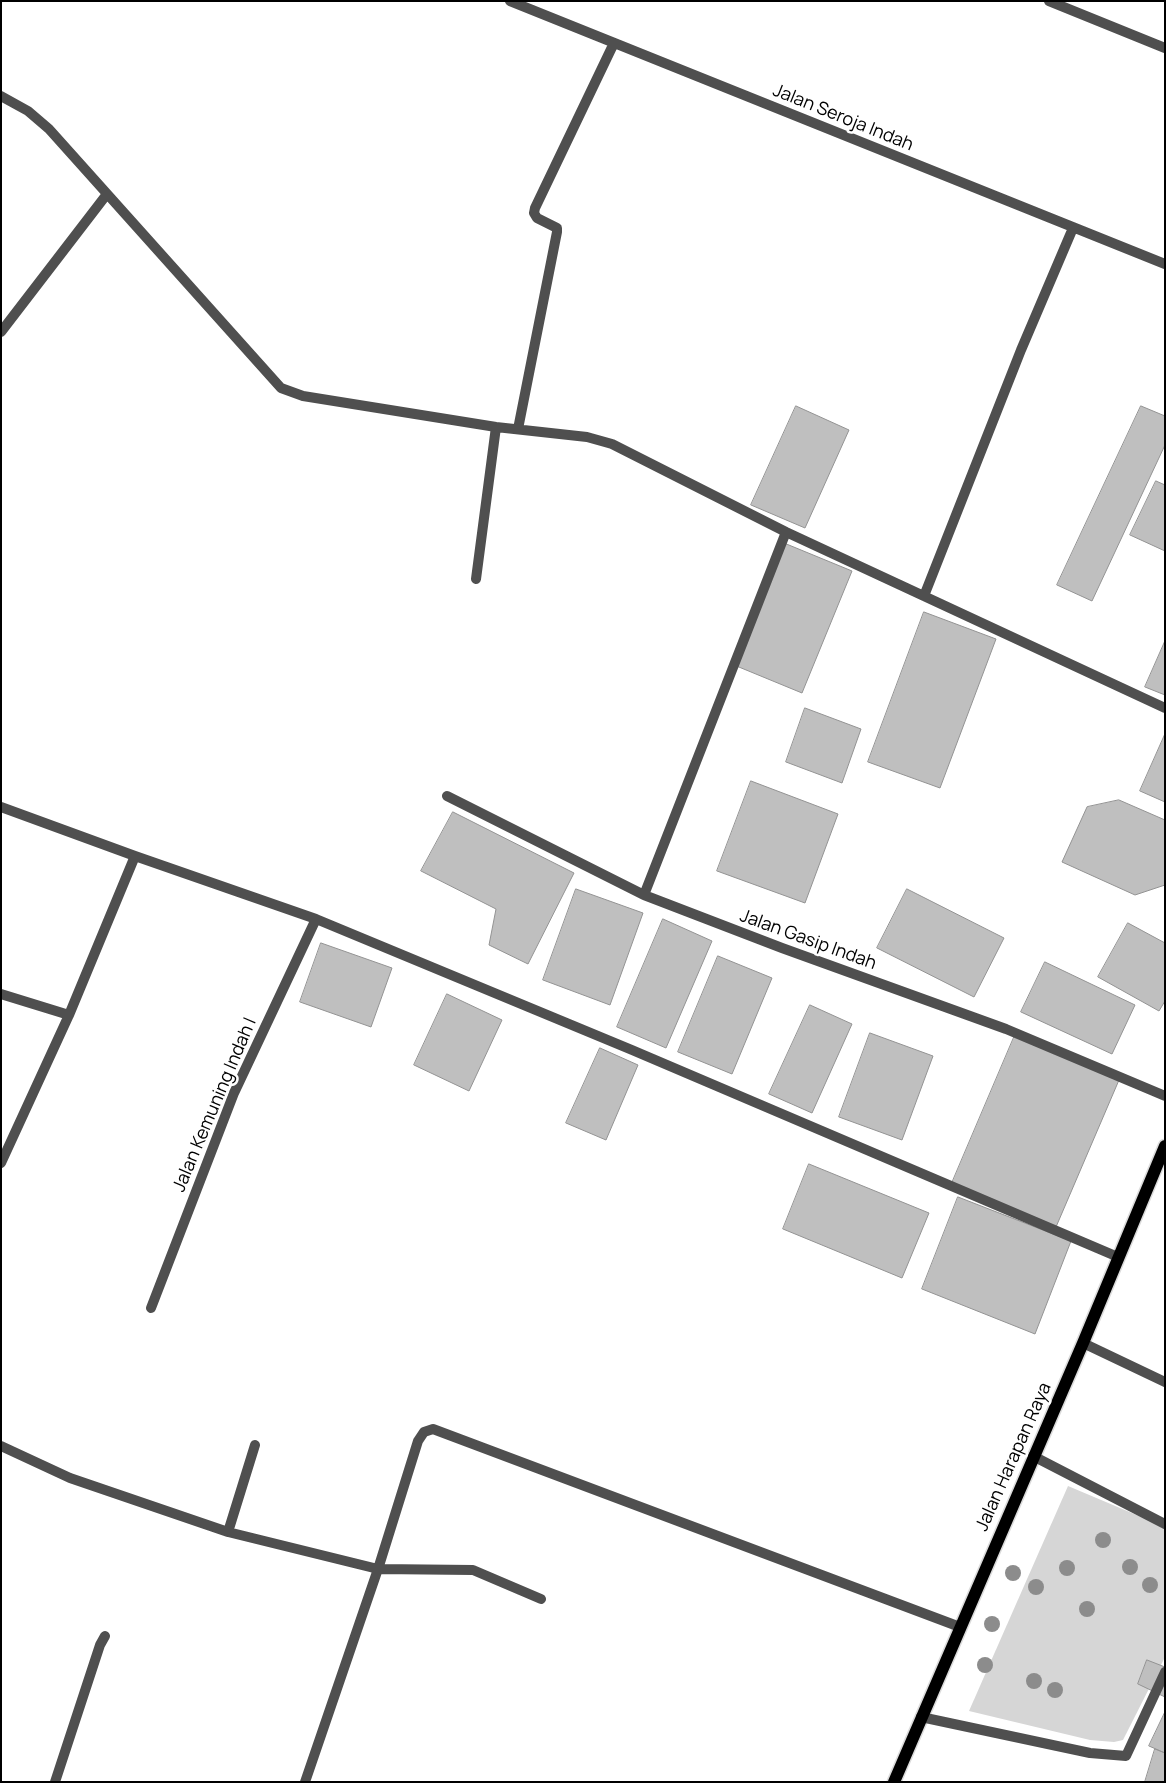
<!DOCTYPE html>
<html>
<head>
<meta charset="utf-8">
<style>
	body { margin:0 }
	#map { position:relative; width:1166px; height:1783px; overflow:hidden; background:#fff; font-family:Manrope,sans-serif }
	canvas { display:block }
	.frame { position:absolute; inset:0; border:2px solid #000; pointer-events:none }
</style>
</head>
<body>
<div id="map">
<canvas width="1166" height="1783"></canvas>
<div class="frame"></div>
</div>
<script>
const g = document.querySelector('canvas').getContext('2d');
g.lineJoin = 'round';
function fillPath(path, color) { g.fillStyle = color; g.fill(path, 'evenodd'); }
function trace(path, color, width, dash) { g.strokeStyle = color; g.lineWidth = width; g.lineCap = dash ? 'butt' : 'round'; g.setLineDash(dash || []); g.stroke(path); }
function drawText(font, color, halo, rows, align = 'center') {
  g.font = font + ' Manrope,sans-serif'; g.lineWidth = 5; g.setLineDash([]); g.textBaseline = 'middle'; g.strokeStyle = halo; g.fillStyle = color; for (const [text, x, y, turn = 0] of rows) {
    g.save(); g.translate(x, y); g.rotate((+turn || 0) * Math.PI / 180); g.textAlign = isNaN(turn) ? turn : align; if (halo) g.strokeText(text, 0, 0); g.fillText(text, 0, 0); g.restore();
  }
}
const green = new Path2D(`
	M1068,1486L1165,1527V1657L1123,1740L1114,1742L1090,1740L969,1711Z`);
const building = new Path2D(`
	M796,406L849,430L805,528L751,505Z
	M1141,406L1165,416V445L1092,601L1057,585Z
	M1156,481L1165,485V551L1130,535Z
	M784,543L852,571L802,693L734,665Z
	M924,612L996,639L940,788L868,762Z
	M1165,641V695L1145,687Z
	M805,708L861,729L842,783L786,762Z
	M1165,734V802L1140,791Z
	M751,781L838,814L805,903L717,871Z
	M1119,800L1165,820V885L1135,895L1062,862L1087,807Z
	M453,812L574,873L528,964L489,945L496,909L421,871Z
	M576,889L643,913L610,1005L543,980Z
	M907,889L1004,938L974,997L877,948Z
	M663,919L712,941L666,1048L617,1027Z
	M1128,923L1165,943V1001L1159,1011L1098,977Z
	M321,943L392,968L371,1027L300,1002Z
	M718,956L772,978L732,1074L678,1052Z
	M1045,962L1135,1005L1112,1054L1021,1012Z
	M447,994L502,1020L469,1091L414,1065Z
	M810,1005L852,1024L812,1113L769,1094Z
	M870,1033L933,1056L902,1140L839,1117Z
	M1015,1035L1119,1080L1056,1227L952,1183Z
	M600,1048L638,1065L606,1140L566,1123Z
	M809,1164L929,1213L902,1278L783,1229Z
	M958,1197L1071,1241L1035,1334L922,1289Z
	M1147,1660L1165,1667V1697L1138,1684Z
	M1165,1712V1753L1149,1746Z
	M1155,1749L1165,1753V1782H1145Z`);
const service = new Path2D(`
	M1033,1456L1165,1524
	M921,1717L1090,1753L1126,1756L1165,1672`);
const minor = new Path2D(`
	M510,1L1165,264
	M1049,1L1165,48
	M1,96L28,111L49,129L281,388L303,396L496,427L587,437L612,444L786,532L1165,708
	M1,332L107,194
	M518,429L557,232V228L537,218L534,213L535,208L614,43
	M476,579L496,427
	M924,596L1021,350L1073,228
	M447,796L644,895L782,948L1006,1029L1165,1096
	M1,807L135,856L316,919L632,1050L1118,1257
	M644,895L786,532
	M1,994L69,1015L135,856
	M1,1163L69,1015
	M151,1308L234,1093L316,919
	M1083,1343L1165,1382
	M1,1446L70,1478L228,1532L378,1569L473,1570L541,1599
	M228,1532L255,1445
	M55,1782L100,1645L105,1636
	M305,1782L378,1569L418,1441L424,1432L433,1429L960,1627`);
const primary = new Path2D(`
	M894,1782L1083,1343L1165,1146`);
const trees = [
	[1103,1540],
	[1130,1567],
	[1067,1568],
	[1013,1573],
	[1150,1585],
	[1036,1587],
	[1087,1609],
	[992,1624],
	[985,1665],
	[1034,1681],
	[1055,1690]
];
const streetNames = [
	["Jalan Seroja Indah",843,118,22],
	["Jalan Gasip Indah",808,940,20],
	["Jalan Kemuning Indah I",215,1105,-67],
	["Jalan Harapan Raya",1014,1457,-66]
];
fillPath(green, '#d6d6d6');
fillPath(building, '#bfbfbf');
trace(building, '#939393', 1);
trace(primary, '#dbdbdb', 15);
trace(service, '#4f4f4f', 10);
trace(minor, '#4f4f4f', 10);
trace(primary, '#000', 12);
g.fillStyle = '#8c8c8c';
for (const [x, y] of trees) { g.beginPath(); g.arc(x, y, 8, 0, 2 * Math.PI); g.fill(); }
drawText('18px', '#000', '#fff', streetNames);
</script>
</body>
</html>
